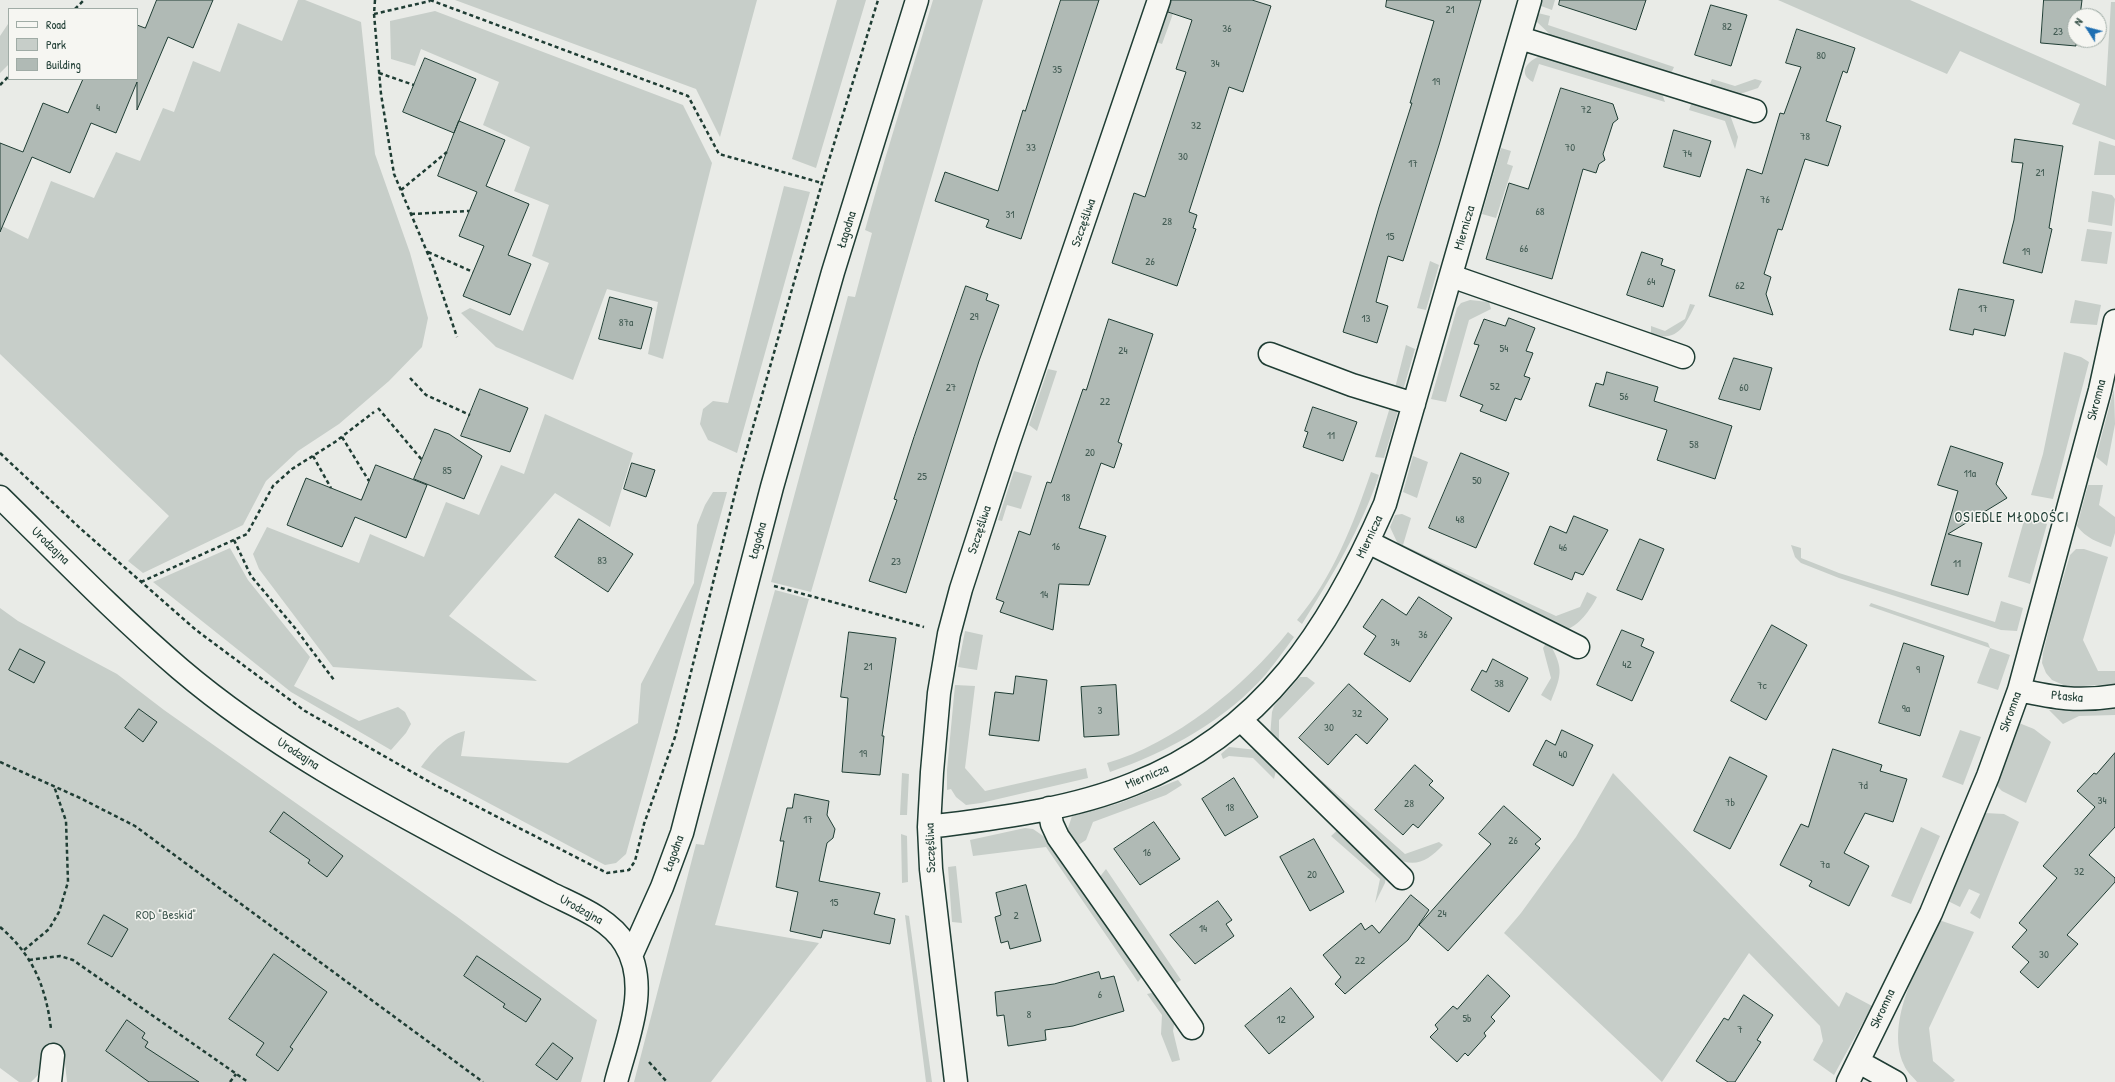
<!DOCTYPE html>
<html>
<head>
<meta charset="utf-8">
<style>
	body { margin:0 }
	#map { position:relative; width:2115px; height:1082px; overflow:hidden; background:#e9ebe7; font-family:"Patrick Hand",sans-serif }
	canvas { display:block }
	.legend { position:absolute; left:8px; top:8px; width:130px; height:72px; box-sizing:border-box; background:#f6f6f2; border:1px solid #a0aca6; margin:0; padding:5px 7px; list-style:none; font-size:12px; color:#1f3d34 }
	.legend li { display:flex; align-items:center; gap:8px; height:20px }
	.legend b { width:20px; border:1px solid #a0aca6 }
	.north { position:absolute; left:2067px; top:8px; width:40px; height:40px; box-sizing:border-box; background:#f6f6f2; border:1px solid #a0aca6; border-radius:50%; rotate:306deg; font-size:11px; font-weight:700; line-height:16px; text-align:center; color:#1f3d34 }
	.north::after { content:''; display:block; margin:auto; width:14px; height:18px; background:#1f6fb2; clip-path:polygon(50% 0,100% 100%,50% 72%,0 100%) }
</style>
</head>
<body>
<div id="map">
<canvas width="2115" height="1082"></canvas>
<ul class="legend">
<li><b style="height:5px;background:#f6f6f2"></b>Road</li>
<li><b style="height:11px;background:#c7cec9"></b>Park</li>
<li><b style="height:11px;background:#b0bab5"></b>Building</li>
</ul>
<div class="north">N</div>
</div>
<script>
const g = document.querySelector('canvas').getContext('2d');
g.lineJoin = 'round';
function fillPath(path, color) { g.fillStyle = color; g.fill(path, 'evenodd'); }
function trace(path, color, width, dash) { g.strokeStyle = color; g.lineWidth = width; g.lineCap = dash ? 'butt' : 'round'; g.setLineDash(dash || []); g.stroke(path); }
function drawText(font, color, halo, rows, align = 'center') {
  g.font = font + ' "Patrick Hand",sans-serif'; g.lineWidth = 3; g.setLineDash([]); g.textBaseline = 'middle'; g.strokeStyle = halo; g.fillStyle = color; for (const [text, x, y, turn = 0] of rows) {
    g.save(); g.translate(x, y); g.rotate((+turn || 0) * Math.PI / 180); g.textAlign = isNaN(turn) ? turn : align; if (halo) g.strokeText(text, 0, 0); g.fillText(text, 0, 0); g.restore();
  }
}
const green = new Path2D(`
	M298,0H305L361,22L375,154L410,253L428,318L422,347L389,381L339,424L298,451L266,481L243,525L143,573L128,561L169,516L0,354V225L28,239L51,181L94,198L116,152L140,161L163,108L174,112L193,61L220,72L238,23L282,41Z
	M455,0H757L720,137L696,89Z
	M837,0H866L816,168L792,159Z
	M933,0H983L811,592L771,582L848,296L855,297L872,233L865,230L885,159Z
	M1168,0H1178L1162,44L1154,41Z
	M1542,0H1555L1552,10L1541,6Z
	M1778,0H1910L2106,86L2111,2H2115V140L2072,124L2080,104L1960,51L1947,74Z
	M435,11L683,105L712,163L663,359L648,354L658,302L607,289L573,380L496,347L461,313L470,308L523,331L549,263L532,256L549,205L514,191L530,147L483,125L499,82L421,49L415,66L391,59L390,21Z
	M1538,13L1550,16L1548,25L1674,67L1670,76L1559,43L1536,21Z
	M8,24L9,64L0,73V36Z
	M1538,57L1550,58L1662,94L1665,102L1539,64L1533,82C1518,74 1526,62 1538,57Z
	M1712,79L1735,86L1755,79L1762,81L1758,88L1734,96L1708,88Z
	M1692,101L1729,112L1738,137L1735,149L1725,121L1689,110Z
	M2099,141L2115,146V175H2094Z
	M1501,148L1511,151L1507,164L1513,166L1496,218L1482,214Z
	M784,186L810,192L737,453L708,440L700,424L703,409L713,401L728,403Z
	M2092,191L2112,195L2115,199L2112,226L2088,222Z
	M2087,229L2112,232L2107,264L2081,261Z
	M1430,261L1439,265L1426,310L1417,308Z
	M1470,300L1489,302L1491,309L1469,320L1446,402L1431,399L1457,308L1461,303Z
	M2075,300L2101,305L2097,325L2070,323Z
	M1690,304L1695,305C1685,326 1677,343 1651,334V326L1665,331L1685,319Z
	M1406,345L1415,349L1404,387L1395,388Z
	M2064,352L2081,357L2089,362L2053,499L2031,495L2043,454Z
	M1048,369L1057,371L1037,431L1029,425Z
	M2114,389L2115,424L2107,466L2096,457Z
	M1390,407L1398,411L1384,458L1375,457Z
	M545,414L633,453L610,527L555,493L449,616L537,681L333,667L259,569L253,554L267,527L359,563L370,534L424,557L446,502L479,515L501,465L524,474Z
	M1413,456L1428,462L1417,498L1403,492Z
	M1014,471L1032,476L1021,509L1007,505L1002,521L998,520Z
	M1371,472L1379,475C1361,529 1332,576 1302,624L1297,620C1333,577 1353,525 1371,472Z
	M2088,485H2103L2099,505L2115,517V533L2111,547C2097,542 2086,538 2077,526Z
	M713,492H727L626,854L616,863L605,865L421,767C433,751 445,736 465,731L461,756L568,763L638,723L641,684L694,583L697,525L705,505Z
	M1402,514L1411,518L1403,545L1556,616L1580,607L1587,592L1597,597C1591,609 1578,627 1565,630L1401,547L1397,542L1390,527L1395,515Z
	M2025,517L2047,524L2030,584L2008,577Z
	M1791,545L1801,548V558L1839,573L1995,622L2001,601L2023,608L2017,631L2001,630L1839,578L1801,563L1795,557Z
	M230,548L248,580L310,657L294,686L359,721L398,707L405,712L411,724L406,733L391,750L291,692L153,582Z
	M2076,549H2084L2108,557L2083,640L2098,671H2115V684L2068,687L2052,680L2046,673L2042,663L2043,653L2055,605L2070,555Z
	M775,590L809,599L715,925L819,943L711,1082H634L696,844L704,845Z
	M1871,603L1988,643L1990,648L2010,655L1998,690L1977,683L1990,648L1869,606Z
	M0,608L18,621L117,674L164,710L456,916L597,1020L581,1082H67L64,1054L45,1056L38,1075L31,1082H19L0,1068Z
	M965,631L983,635L977,670L958,667Z
	M1288,632L1294,637C1285,649 1276,662 1266,674C1226,720 1168,752 1110,772L1107,763C1174,744 1245,686 1288,632Z
	M1548,640C1563,668 1563,672 1551,701L1541,695L1551,678L1543,648Z
	M1300,677H1307L1315,683L1279,720V743L1270,737L1272,712L1274,706Z
	M955,685L975,686L965,768L985,791L1086,768L1088,778L981,803L966,805L956,797L951,789L947,790V770Z
	M2115,708V715L2079,716L2063,724L2049,710L2096,711Z
	M2019,723L2034,729L2051,742L2026,803L2002,791L1995,784Z
	M1960,730L1981,737L1963,785L1942,777Z
	M1229,747L1257,750L1277,766L1274,779L1253,758L1229,756L1223,759L1221,754Z
	M1288,751L1405,854L1439,842L1443,845C1428,861 1414,869 1394,857Z
	M902,773L909,774L907,815H900Z
	M1613,773L1839,1007L1846,992L1872,1006L1834,1075L1813,1060L1823,1041L1820,1026L1749,953L1662,1082L1504,933L1521,913L1576,837Z
	M1178,780L1182,785L1166,795L1093,822L1086,840L1075,847L1066,834L1072,816L1120,803Z
	M1985,813L2004,814L2019,822L1980,919L1970,913L1980,894L1969,889L1960,907L1948,901Z
	M1341,827L1386,876L1385,883L1375,903L1380,879L1331,836Z
	M1921,827L1940,836L1911,904L1891,896Z
	M1025,828L1033,829L1049,840L1143,975L1138,982L1046,847L973,856L970,840Z
	M901,834L907,836L908,882L902,883Z
	M956,866L962,923L952,922L948,867Z
	M1106,869L1181,980L1172,986L1098,879Z
	M905,915L909,916L932,1082H926Z
	M1939,920L1974,932L1929,1028L1933,1061L1955,1080L1953,1082H1917C1913,1077 1906,1071 1904,1065C1884,1021 1921,961 1939,920Z
	M1156,992L1175,1019L1173,1031L1180,1060L1172,1062L1161,1034L1162,1015L1147,994Z`);
const building = new Path2D(`
	M157,0H213L193,48L168,37L137,110V82L116,133L91,123L70,173L32,157L0,232V143L23,152L43,103L68,113L83,79H137V25L145,28Z
	M1061,0H1099L1021,239L986,227L989,220L935,201L945,172L998,191L1023,110L1025,111Z
	M1171,0H1252L1271,6L1243,92L1229,87L1189,212L1197,215L1193,228L1196,229L1177,286L1112,263L1134,193L1145,197L1186,72L1176,69L1192,20L1168,12Z
	M1387,0H1481L1439,145L1403,261L1388,256L1376,302L1388,306L1377,343L1343,332L1379,207L1412,103H1410L1434,21L1386,7Z
	M1560,0H1646L1636,30L1559,5Z
	M2044,0H2082L2080,16H2075L2076,46L2041,43Z
	M1711,5L1747,15L1731,66L1695,55Z
	M1797,29L1855,48L1847,73L1843,71L1826,121L1841,126L1828,166L1805,159L1782,230L1778,229L1764,274L1771,277L1766,294L1773,315L1709,296L1747,169L1762,174L1780,113L1784,114L1801,67L1786,63Z
	M425,58L476,79L454,133L403,112Z
	M1561,88L1613,104L1618,119L1613,123L1603,154L1605,160L1599,164L1596,173L1583,169L1552,279L1486,259L1509,183L1528,189Z
	M459,121L505,140L486,186L529,204L508,255L531,264L510,315L463,296L484,246L459,236L477,192L438,176Z
	M1674,130L1711,141L1700,177L1664,167Z
	M2015,139L2063,146L2049,228L2052,229L2042,273L2003,263L2014,220L2023,163L2012,162Z
	M1642,252L1663,259L1661,265L1675,270L1663,307L1627,295Z
	M966,286L988,294L986,300L999,305L979,361L906,593L869,581L897,500L894,499L914,437Z
	M1959,289L2014,300L2005,336L1974,329L1973,335L1950,330Z
	M610,297L652,308L641,349L599,339Z
	M1509,318L1535,328L1526,351L1533,353L1524,376L1530,378L1521,400L1515,398L1506,421L1480,411L1483,405L1460,396L1479,345L1474,344L1484,319L1505,326Z
	M1109,319L1153,334L1118,442L1122,444L1114,468L1101,463L1079,528L1106,536L1089,585L1059,584L1053,630L1000,612L1004,602L996,599L1019,531L1030,535L1047,482L1051,483L1083,389L1086,390Z
	M1734,358L1772,368L1760,410L1719,399Z
	M1607,372L1658,387L1654,401L1732,426L1715,479L1657,460L1667,430L1589,406L1596,383L1603,385Z
	M480,389L528,408L510,452L461,436Z
	M1313,407L1357,422L1343,461L1303,447L1308,432L1305,431Z
	M435,429L449,434L482,456L464,499L414,479Z
	M1951,446L2003,463L1996,484L2007,498L1948,534L1982,543L1968,595L1931,585L1958,491L1938,485Z
	M1461,453L1509,473L1476,548L1429,528Z
	M632,463L655,470L646,497L624,489Z
	M376,465L427,485L406,538L355,517L342,547L287,525L306,478L361,500Z
	M1574,516L1608,530L1583,575L1575,572L1572,580L1534,564L1550,526L1566,533Z
	M579,519L633,554L608,592L555,557Z
	M1640,539L1664,549L1642,600L1617,590Z
	M1419,597L1452,618L1410,682L1364,654L1376,636L1363,627L1382,599L1406,615Z
	M1772,625L1807,645L1766,720L1731,701Z
	M1622,630L1644,639L1641,646L1654,652L1632,701L1597,685Z
	M849,632L896,638L882,736H884L880,775L842,772L848,698L841,697Z
	M1904,643L1944,656L1920,736L1879,723Z
	M20,649L45,662L34,683L9,670Z
	M1493,659L1528,678L1509,712L1471,690L1482,670L1486,672Z
	M1016,676L1047,680L1039,741L989,735L995,692L1013,694Z
	M1349,684L1388,719L1367,744L1356,734L1328,765L1299,738Z
	M1116,685L1119,735L1084,737L1081,687Z
	M139,709L157,722L143,742L125,728Z
	M1562,730L1593,745L1573,786L1533,765L1546,740L1555,745Z
	M1833,749L1882,765L1880,771L1907,779L1893,822L1865,813L1844,853L1869,866L1849,906L1809,886L1812,881L1780,865L1801,824L1808,827Z
	M2115,753V827L2089,855L2115,878V882L2067,935L2078,944L2038,988L2020,972L2029,962L2012,947L2027,930L2019,923L2057,878L2043,866L2095,807L2077,791L2094,773L2096,774Z
	M1730,757L1767,776L1730,849L1694,831Z
	M1415,765L1433,781L1429,785L1444,798L1418,828L1413,824L1403,835L1375,810Z
	M1234,778L1258,817L1225,836L1202,799Z
	M795,794L829,801L827,815L835,829L833,838L827,843L819,881L880,893L874,914L895,919L890,944L823,930L821,938L790,931L798,892L776,887L784,841H780L787,808H792Z
	M1504,806L1541,839L1535,844L1540,848L1448,951L1419,925L1491,844L1479,834Z
	M284,812L343,856L327,877L308,863L310,860L270,832Z
	M1154,822L1180,859L1140,885L1114,849Z
	M1314,839L1344,892L1310,911L1280,857Z
	M1026,885L1041,941L1010,949L1008,941L1001,943L995,917L1001,915L996,893Z
	M1411,895L1429,910L1408,940L1345,994L1335,984L1341,977L1323,955L1361,923L1365,930L1372,925L1379,933Z
	M1218,901L1232,920L1226,924L1234,936L1195,964L1170,935Z
	M104,915L128,929L112,957L88,944Z
	M274,954L327,992L290,1047L293,1049L278,1071L256,1055L264,1043L229,1019Z
	M477,956L541,999L526,1022L503,1007L505,1004L464,976Z
	M1099,972L1101,979L1114,976L1124,1011L1073,1026L1045,1030L1046,1040L1008,1046L1004,1015L997,1016L995,992L1054,984Z
	M1488,975L1510,996L1491,1017L1495,1021L1484,1033L1486,1036L1468,1056L1465,1053L1457,1062L1430,1037L1438,1029L1435,1025L1453,1006L1457,1009Z
	M1291,988L1314,1017L1269,1054L1245,1026Z
	M1744,995L1773,1015L1757,1040L1761,1042L1735,1082H1728L1696,1061L1724,1018L1728,1020Z
	M127,1020L145,1033L142,1038L148,1042L145,1047L199,1082H149L106,1051Z
	M553,1043L573,1058L557,1080L536,1065Z`);
const path = new Path2D(`
	M375,0L374,14L381,94L394,174L433,266L457,337
	M430,0L688,96L719,154L822,183
	M75,9L84,0
	M374,14L430,1
	M379,73L414,85
	M0,85L9,76
	M401,190L447,152
	M411,214L469,211
	M428,252L473,272
	M410,378L426,395L470,415
	M378,408L422,460
	M342,437L369,481
	M0,453L81,529L196,630L305,711L435,785L607,873L629,870L635,861L644,824L675,737L740,473L822,183L878,0
	M313,456L331,488
	M234,540L251,576L295,628L334,680
	M141,582L247,534L273,486L292,469L335,442L374,412
	M774,586L924,627
	M0,762L80,798L135,826L483,1082
	M0,927C33,955 46,987 51,1029
	M24,950L49,929L59,912L68,882L66,821L54,786
	M29,960L60,956L73,960L248,1082
	M649,1062L667,1082
	M230,1082L236,1074`);
const minor = new Path2D(`
	M1520,38L1755,111
	M1451,276L1683,357
	M1270,354L1352,385L1414,404
	M0,497C59,555 117,615 180,669C268,744 374,801 476,855C500,868 525,880 550,893C576,906 609,918 625,944C651,986 627,1039 616,1082
	M1368,542L1578,647
	M2019,690C2056,698 2077,702 2115,696
	M1241,720L1402,878
	M1049,808L1052,824L1058,837L1192,1028
	M929,827C997,818 1069,810 1133,784C1264,733 1331,627 1385,504L1530,0
	M631,956L662,887L682,833L772,487L833,272L917,0
	M1859,1062L1895,1082
	M50,1082L53,1055
	M956,1082L931,869L929,827L932,772L939,693L949,634L961,589L1008,444L1159,0
	M1848,1082L1931,913L1988,776L2019,690L2100,390L2115,321`);
const numberNames = [
	["21",1450,10],
	["82",1727,27],
	["36",1227,29],
	["23",2058,32],
	["80",1821,56],
	["34",1215,64],
	["35",1057,70],
	["19",1436,82],
	["4",98,108],
	["72",1586,110],
	["32",1196,126],
	["78",1805,137],
	["33",1031,148],
	["70",1570,148],
	["74",1687,154],
	["30",1183,157],
	["17",1413,164],
	["21",2040,173],
	["76",1765,200],
	["68",1540,212],
	["31",1010,215],
	["28",1167,222],
	["15",1390,237],
	["66",1524,249],
	["19",2026,252],
	["26",1150,262],
	["64",1651,282],
	["62",1740,286],
	["17",1983,309],
	["29",974,317],
	["13",1366,319],
	["87a",626,323],
	["54",1504,349],
	["24",1123,351],
	["52",1495,387],
	["27",951,388],
	["60",1744,388],
	["56",1624,397],
	["22",1105,402],
	["11",1331,436],
	["58",1694,445],
	["20",1090,453],
	["85",447,471],
	["11a",1970,474],
	["25",922,477],
	["50",1477,481],
	["18",1066,498],
	["48",1460,520],
	["16",1056,547],
	["46",1563,548],
	["83",602,561],
	["23",896,562],
	["11",1957,564],
	["14",1044,595],
	["36",1423,635],
	["34",1395,643],
	["42",1627,665],
	["21",868,667],
	["9",1918,670],
	["38",1499,684],
	["7c",1762,686],
	["9a",1906,709],
	["3",1100,711],
	["32",1357,714],
	["30",1329,728],
	["19",863,754],
	["40",1563,755],
	["7d",1863,786],
	["34",2102,801],
	["7b",1730,803],
	["28",1409,804],
	["18",1230,808],
	["17",808,820],
	["26",1513,841],
	["16",1147,853],
	["7a",1825,865],
	["32",2079,872],
	["20",1312,875],
	["15",834,903],
	["24",1442,914],
	["2",1016,916],
	["14",1203,929],
	["30",2044,955],
	["22",1360,961],
	["6",1100,995],
	["8",1029,1015],
	["5b",1467,1019],
	["12",1281,1020],
	["7",1740,1030]
];
const streetNames = [
	["Szczęśliwa",1084,223,-71],
	["Miernicza",1465,228,-74],
	["Łagodna",847,230,-73],
	["Skromna",2097,400,-76],
	["Szczęśliwa",980,530,-72],
	["Miernicza",1370,537,-65],
	["Łagodna",758,541,-75],
	["Urodzajna",50,546,44],
	["Płaska",2067,697,5],
	["Skromna",2011,712,-70],
	["Urodzajna",298,754,33],
	["Miernicza",1147,777,-23],
	["Szczęśliwa",931,848,-92],
	["Łagodna",674,854,-70],
	["Urodzajna",581,910,29],
	["Skromna",1883,1009,-65]
];
const parkNames = [
	["ROD \"Beskid\"",166,916]
];
const neighbourhoodNames = [
	["OSIEDLE MŁODOŚCI",2012,518]
];
fillPath(green, '#c7cec9');
fillPath(building, '#b0bab5');
trace(building, '#1f3d34', 1);
trace(minor, '#1f3d34', 25);
trace(path, '#1f3d34', 2.5, [4, 3]);
trace(minor, '#f6f6f2', 22);
drawText('11px', '#435c54', null, numberNames);
drawText('13px', '#1f3d34', '#f6f6f2', streetNames);
drawText('13px', '#415a52', '#f6f6f2', parkNames);
g.letterSpacing = '1px';
drawText('14px', '#1f3d34', '#f6f6f2', neighbourhoodNames);
g.letterSpacing = '0px';
</script>
</body>
</html>
